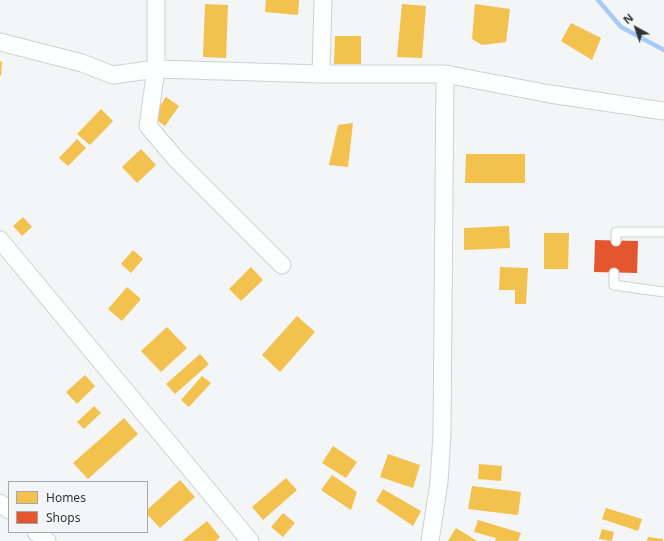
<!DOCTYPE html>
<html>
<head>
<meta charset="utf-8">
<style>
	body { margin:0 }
	#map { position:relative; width:664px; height:541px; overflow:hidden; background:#f4f5f6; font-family:"Noto Sans",sans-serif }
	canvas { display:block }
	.legend { position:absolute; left:8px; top:481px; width:140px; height:52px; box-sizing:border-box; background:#f3f5f7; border:1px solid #a6a8a9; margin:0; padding:5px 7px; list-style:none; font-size:12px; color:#333434 }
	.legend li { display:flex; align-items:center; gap:8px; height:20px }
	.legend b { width:20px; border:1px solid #a6a8a9 }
	.north { position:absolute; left:616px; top:8px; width:40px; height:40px; -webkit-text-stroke:3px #f3f5f7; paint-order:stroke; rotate:320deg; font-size:11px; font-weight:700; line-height:16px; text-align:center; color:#333434 }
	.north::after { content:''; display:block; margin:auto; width:14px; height:18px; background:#333434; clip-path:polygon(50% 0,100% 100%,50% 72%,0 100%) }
</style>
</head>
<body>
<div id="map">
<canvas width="664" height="541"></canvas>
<ul class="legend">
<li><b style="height:11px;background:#f2c14e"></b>Homes</li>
<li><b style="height:11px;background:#e4572e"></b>Shops</li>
</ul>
<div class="north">N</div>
</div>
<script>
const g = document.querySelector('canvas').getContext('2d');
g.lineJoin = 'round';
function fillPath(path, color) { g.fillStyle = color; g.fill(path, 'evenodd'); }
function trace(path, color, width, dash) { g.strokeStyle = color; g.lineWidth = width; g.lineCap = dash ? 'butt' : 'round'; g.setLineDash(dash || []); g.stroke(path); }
const homes = new Path2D(`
	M266,0H299L298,15L265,12Z
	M205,4L228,5L226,58L203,57Z
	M402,4L426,6L422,58L397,57Z
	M475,4L510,9L506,42L482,45L472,39Z
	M571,23L601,38L592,60L561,41Z
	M335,36H361V64H334Z
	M0,61L2,62L1,76L0,75Z
	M166,97L179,106L165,126L152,117Z
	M101,109L113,121L90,145L77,134Z
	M353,123L348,167L329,165L338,125Z
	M77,139L86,148L68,166L59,158Z
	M141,149L156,165L137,183L122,167Z
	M466,154H525V183H465Z
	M23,217L32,227L22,236L13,226Z
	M509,226L510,248L464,250V228Z
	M544,233H569L568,269H544Z
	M133,250L143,259L131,273L121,264Z
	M251,267L263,280L241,301L229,289Z
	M500,267L528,268L526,304H515V290H499Z
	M127,287L141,299L122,321L108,309Z
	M297,316L315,332L280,372L262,355Z
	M167,327L187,348L161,372L141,351Z
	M200,354L209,364L175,394L166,384Z
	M85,375L95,386L77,404L66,392Z
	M202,376L211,383L189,407L181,400Z
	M94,406L101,413L84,429L77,422Z
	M124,418L138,434L88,479L73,463Z
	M333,446L357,462L346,478L322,463Z
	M388,454L420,465L413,488L380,477Z
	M479,464L502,466L501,481L478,479Z
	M332,475L357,492L351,510L321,490Z
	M286,478L297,490L263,520L252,507Z
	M180,480L195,497L160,528L147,514V510Z
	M472,486L521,492L518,515L468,509Z
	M383,489L421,511L413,526L376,501Z
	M606,508L642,519L638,531L602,519Z
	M283,513L295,523L283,537L271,527Z
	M478,520L521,533L518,541H495L496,538L474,532Z
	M207,521L220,537L216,541H182Z
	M456,528L477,541H448Z
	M602,529L614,532L612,541L599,539Z
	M648,537L663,539V541H647Z`);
const shops = new Path2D(`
	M595,240L638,241L637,273L594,272Z`);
const stream = new Path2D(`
	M598,0L621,27L664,50`);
const lane = new Path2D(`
	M616,241V232H664
	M614,273V285L664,292`);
const street = new Path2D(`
	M156,0V69L148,126L176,159L282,265
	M0,42L82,63L113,75L156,69L321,74H445L550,94L664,111
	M321,74L323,0
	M0,240L250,541
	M0,503L9,510
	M36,532L47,541
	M430,541L439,482L442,434L445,74`);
fillPath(homes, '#f2c14e');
fillPath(shops, '#e4572e');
trace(stream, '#a6ccf5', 4.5);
trace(lane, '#cfd0d1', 11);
trace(street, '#cfd0d1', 19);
trace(lane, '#fdfefe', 9);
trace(street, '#fdfefe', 17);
</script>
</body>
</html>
